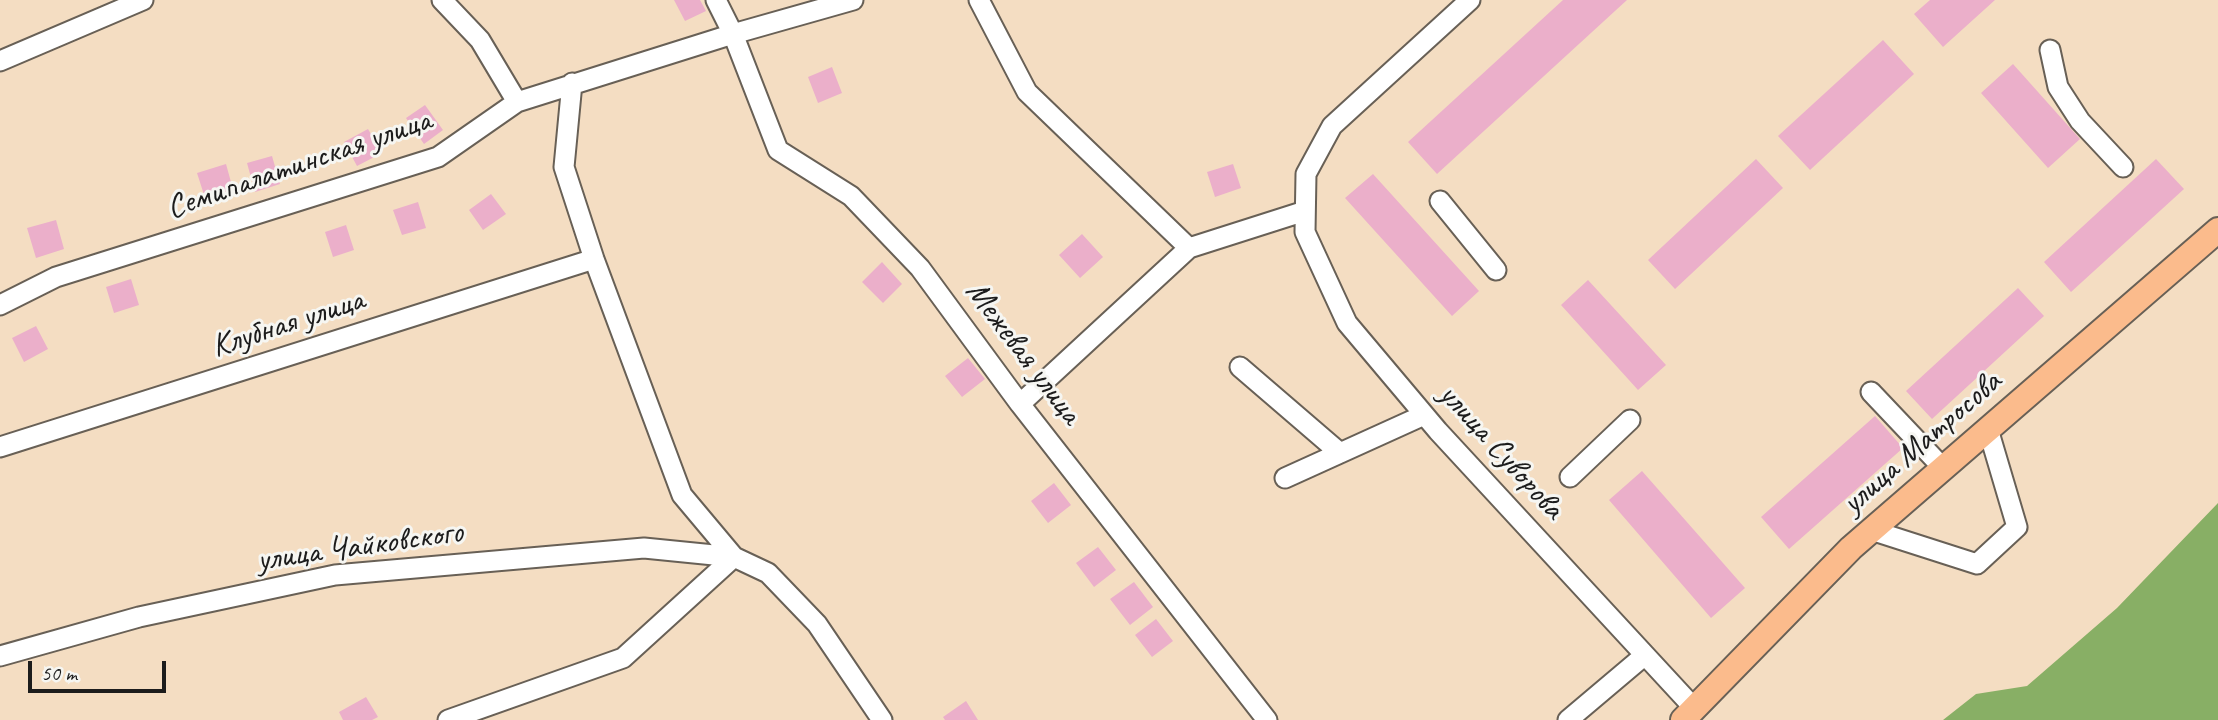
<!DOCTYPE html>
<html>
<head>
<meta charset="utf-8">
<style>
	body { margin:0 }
	#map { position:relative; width:2218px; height:720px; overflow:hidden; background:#f4ddc2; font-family:Caveat,sans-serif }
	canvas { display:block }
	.scale { position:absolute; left:28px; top:661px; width:138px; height:32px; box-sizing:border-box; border:4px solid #1c1c1c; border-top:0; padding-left:9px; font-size:21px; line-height:24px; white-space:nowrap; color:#1c1c1c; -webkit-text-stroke:5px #f6f6f2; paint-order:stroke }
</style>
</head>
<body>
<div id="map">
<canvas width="2218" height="720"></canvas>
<div class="scale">50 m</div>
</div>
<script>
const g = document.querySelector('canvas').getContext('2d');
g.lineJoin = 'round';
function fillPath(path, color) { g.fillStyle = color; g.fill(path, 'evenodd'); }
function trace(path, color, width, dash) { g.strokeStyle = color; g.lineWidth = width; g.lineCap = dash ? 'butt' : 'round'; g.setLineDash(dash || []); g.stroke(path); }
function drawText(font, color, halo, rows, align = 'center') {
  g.font = font + ' Caveat,sans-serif'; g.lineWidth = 6; g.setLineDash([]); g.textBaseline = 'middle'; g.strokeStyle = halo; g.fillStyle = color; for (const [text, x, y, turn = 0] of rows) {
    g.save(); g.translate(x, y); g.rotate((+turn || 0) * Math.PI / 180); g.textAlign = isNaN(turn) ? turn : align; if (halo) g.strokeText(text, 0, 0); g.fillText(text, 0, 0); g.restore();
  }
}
const forest = new Path2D(`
	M2218,503V720H1943L1976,694L2027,686L2117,608Z`);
const building = new Path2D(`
	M674,0H700L706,11L685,21Z
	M1563,0H1627L1437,174L1408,142Z
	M1930,0H1995L1943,47L1914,14Z
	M1883,40L1914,74L1810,170L1778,136Z
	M2013,64L2080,139L2048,168L1981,93Z
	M832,67L842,93L818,103L808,77Z
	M425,105L443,130L424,144L406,118Z
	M368,129L382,153L357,166L344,142Z
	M272,156L280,184L255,192L247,163Z
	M1756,159L1783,188L1675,289L1648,260Z
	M2156,159L2184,189L2071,292L2044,262Z
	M226,164L234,193L206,201L197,173Z
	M1233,164L1241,188L1215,197L1207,172Z
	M1373,174L1479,291L1452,316L1345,198Z
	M491,194L506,214L483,230L469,210Z
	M418,202L426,228L402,235L393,210Z
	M56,220L64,249L36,258L27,228Z
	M346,225L354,250L333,257L325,232Z
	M1082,234L1103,257L1080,278L1059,255Z
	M882,262L902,284L883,303L862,282Z
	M131,279L139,305L114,313L106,287Z
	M1588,280L1666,365L1638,390L1561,305Z
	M2018,288L2044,316L1932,419L1906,391Z
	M36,326L48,349L24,362L12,338Z
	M968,358L985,379L962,397L945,376Z
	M1875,416L1903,448L1789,549L1761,517Z
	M1642,471L1745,588L1711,618L1609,500Z
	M1054,483L1071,505L1048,523L1031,501Z
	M1098,547L1116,570L1094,587L1076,563Z
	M1134,582L1153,607L1130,625L1110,599Z
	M1156,619L1173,641L1152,657L1135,635Z
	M366,697L378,717L372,720H343L339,712Z
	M966,701L978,720H945L943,717Z`);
const minor = new Path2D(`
	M442,0L480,40L517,102
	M716,0L733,34L778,150L851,196L920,268L1020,404L1267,720
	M979,0L1027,92L1189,248
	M1470,0L1332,126L1306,174L1305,232L1347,323L1438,431L1694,708
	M2050,50L2058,87L2080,121L2123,167
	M0,61L143,0
	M572,83L564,167L594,259L682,495L734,557L768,573L817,624L882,720
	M1440,201L1496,270
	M0,305L56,277L438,157L517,102L733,34L853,0
	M1240,367L1340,453
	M1871,392L1943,468
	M1020,404L1189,248L1305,211
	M0,447L594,259
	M1570,477L1630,420
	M1285,478L1424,415
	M1871,530L1977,564L2017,527L1988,429
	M0,656L139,617L335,575L644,548L734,557
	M448,720L623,658L734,557
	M1568,720L1645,655`);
const major = new Path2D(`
	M1683,720L1851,548L2218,230`);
const streetNames = [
	["Семипалатинская улица",299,165,-19],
	["Клубная улица",288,324,-18],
	["Межевая улица",1023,353,53],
	["улица Матросова",1922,443,-41],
	["улица Суворова",1501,452,48],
	["улица Чайковского",360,547,-8]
];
fillPath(forest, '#88af65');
fillPath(building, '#ebafca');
trace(minor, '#686056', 23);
trace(major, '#686056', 28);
trace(minor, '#fff', 19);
trace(major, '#fbbb8c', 24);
drawText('33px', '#1c1c1c', '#f6f6f2', streetNames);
</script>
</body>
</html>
